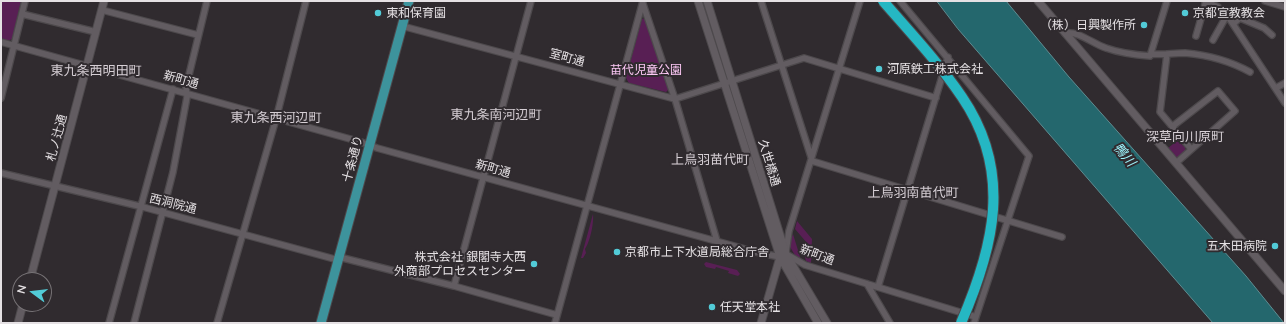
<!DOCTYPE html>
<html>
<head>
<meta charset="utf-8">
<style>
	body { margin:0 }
	#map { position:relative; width:1286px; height:324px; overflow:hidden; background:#302b2f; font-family:Mulish,sans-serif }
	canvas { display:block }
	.frame { position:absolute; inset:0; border:2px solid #e5e1e4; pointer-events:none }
	.north { position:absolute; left:12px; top:272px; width:40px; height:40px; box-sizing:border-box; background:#302b2f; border:1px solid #787477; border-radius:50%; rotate:285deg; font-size:11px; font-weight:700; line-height:16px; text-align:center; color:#e5e1e4 }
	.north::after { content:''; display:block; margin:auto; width:14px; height:18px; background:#52cbd7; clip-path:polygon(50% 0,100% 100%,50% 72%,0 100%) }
</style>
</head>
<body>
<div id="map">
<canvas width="1286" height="324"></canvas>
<div class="frame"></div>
<div class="north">N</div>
</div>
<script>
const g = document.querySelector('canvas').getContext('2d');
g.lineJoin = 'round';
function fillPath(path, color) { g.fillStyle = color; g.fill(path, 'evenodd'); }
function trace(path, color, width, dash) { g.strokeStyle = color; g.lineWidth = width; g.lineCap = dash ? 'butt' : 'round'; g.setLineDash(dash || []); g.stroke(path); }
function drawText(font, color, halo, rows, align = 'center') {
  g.font = font + ' Mulish,"Noto Sans JP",sans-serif'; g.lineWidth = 4; g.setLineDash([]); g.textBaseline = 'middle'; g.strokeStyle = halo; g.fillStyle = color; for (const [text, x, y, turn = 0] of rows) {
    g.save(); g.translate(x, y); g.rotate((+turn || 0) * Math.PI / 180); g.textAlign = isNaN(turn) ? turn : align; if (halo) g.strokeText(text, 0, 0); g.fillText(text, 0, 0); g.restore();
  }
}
const green = new Path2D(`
	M1,1H21L12,39L8,41L1,38Z
	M646,18L669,89L666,92L629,83L626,78L642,19Z
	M1177,141L1185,147V152L1177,158L1173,156L1168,148Z
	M593,214C594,223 590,242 585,249L586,253L583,258H581Z
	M797,221L812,239L811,263L806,261L804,252L807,243L795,229Z
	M793,234L801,260L796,257L789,245Z
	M706,262L737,270L740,274L738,276L728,273L729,271L716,267L715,269L706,267L704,264Z`);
const water = new Path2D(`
	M937,1H1006L1069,77L1246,276L1284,323H1213L958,29Z`);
const minor = new Path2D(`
	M761,1L812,160
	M900,1L1029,156L974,323
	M1205,1L1218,7L1227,15L1285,103
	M1265,1L1285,7
	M643,4L675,99L717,241
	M102,10L198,35
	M22,14L96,32
	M1233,24L1240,18L1264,28L1272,35
	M402,26L675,99L804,58L936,98
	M1065,33C1079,31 1093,44 1106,48C1120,53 1136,55 1150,56L1167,1
	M1196,36L1206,1
	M1213,40L1227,15
	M1,42L361,142L377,148L756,252L780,257L786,254L805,265L976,317
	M1151,54C1162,55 1173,53 1185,53C1208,55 1230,61 1250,72
	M1167,54L1160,112L1191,149
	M1276,88L1285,83
	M1,98L25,1
	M1173,126L1218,91L1235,111L1176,163
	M812,161L1062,237
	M1,173L143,207L338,260
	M786,252L789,231L860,1
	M339,257L454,286L557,315
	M867,284L890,323
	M454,286L531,1
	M878,287L948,57
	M109,323L173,89
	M134,323L173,172L187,97L186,87L207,1
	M217,323L276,119L306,1
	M555,323L643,1`);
const tertiary = new Path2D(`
	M698,1L780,257L818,323
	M707,1L786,254L827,323
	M1038,1L1285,291
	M30,280L104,1
	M18,323L23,304
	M761,323L780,257`);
const primary = new Path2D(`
	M321,323L409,1`);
const motorwayBridge = new Path2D(`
	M883,1C910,32 939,63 962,97C1013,172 994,247 961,323`);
const markers = [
	[378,13,4,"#52cbd7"],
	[1185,13,4,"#52cbd7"],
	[1144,25,4,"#52cbd7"],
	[879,69,4,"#52cbd7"],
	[1275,246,4,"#52cbd7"],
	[617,252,4,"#52cbd7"],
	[534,264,4,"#52cbd7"],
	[712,307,4,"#52cbd7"]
];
const poiNames = [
	["東和保育園",386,13],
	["京都宣教教会",1193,13],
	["（株）日興製作所",1136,25,"right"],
	["河原鉄工株式会社",887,69],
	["五木田病院",1267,246,"right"],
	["京都市上下水道局総合庁舎",625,252],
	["株式会社 銀閣寺大西",526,257,"right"],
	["外商部プロセスセンター",526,271,"right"],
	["任天堂本社",720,307]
];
const streetNames = [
	["室町通",567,58,15],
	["新町通",181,80,16],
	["札ノ辻通",57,138,-75],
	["十条通り",353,159,-75],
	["久世橋通",769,163,73],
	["新町通",493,169,16],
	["西洞院通",173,204,14],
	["新町通",817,255,21]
];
const parkNames = [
	["苗代児童公園",646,70]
];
const neighbourhoodNames = [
	["東九条西明田町",96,71],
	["東九条南河辺町",496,115],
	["東九条西河辺町",276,118],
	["深草向川原町",1185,137],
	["上鳥羽苗代町",710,160],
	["上鳥羽南苗代町",913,193]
];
const waterNames = [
	["鴨川",1124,155,50]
];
fillPath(green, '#581f54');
fillPath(water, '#24676d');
trace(water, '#5e8c91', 1);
trace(minor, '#4d494c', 8);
trace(tertiary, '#4d494c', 9);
trace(primary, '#4d494c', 11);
trace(minor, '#625c61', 5.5);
trace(tertiary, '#625c61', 7);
trace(primary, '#3d939c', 9);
trace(motorwayBridge, '#4d494c', 12, []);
trace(motorwayBridge, '#25b7c3', 10);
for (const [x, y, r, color] of markers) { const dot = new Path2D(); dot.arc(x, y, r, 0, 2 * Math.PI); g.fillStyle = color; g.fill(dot); trace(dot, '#302b2f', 1.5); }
drawText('12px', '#e5e1e4', '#302b2f', poiNames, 'left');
drawText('12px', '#e5e1e4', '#302b2f', streetNames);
drawText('12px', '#fec9f7', '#302b2f', parkNames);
drawText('13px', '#d6cfd5', '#302b2f', neighbourhoodNames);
drawText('italic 13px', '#9df4fc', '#302b2f', waterNames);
</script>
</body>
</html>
